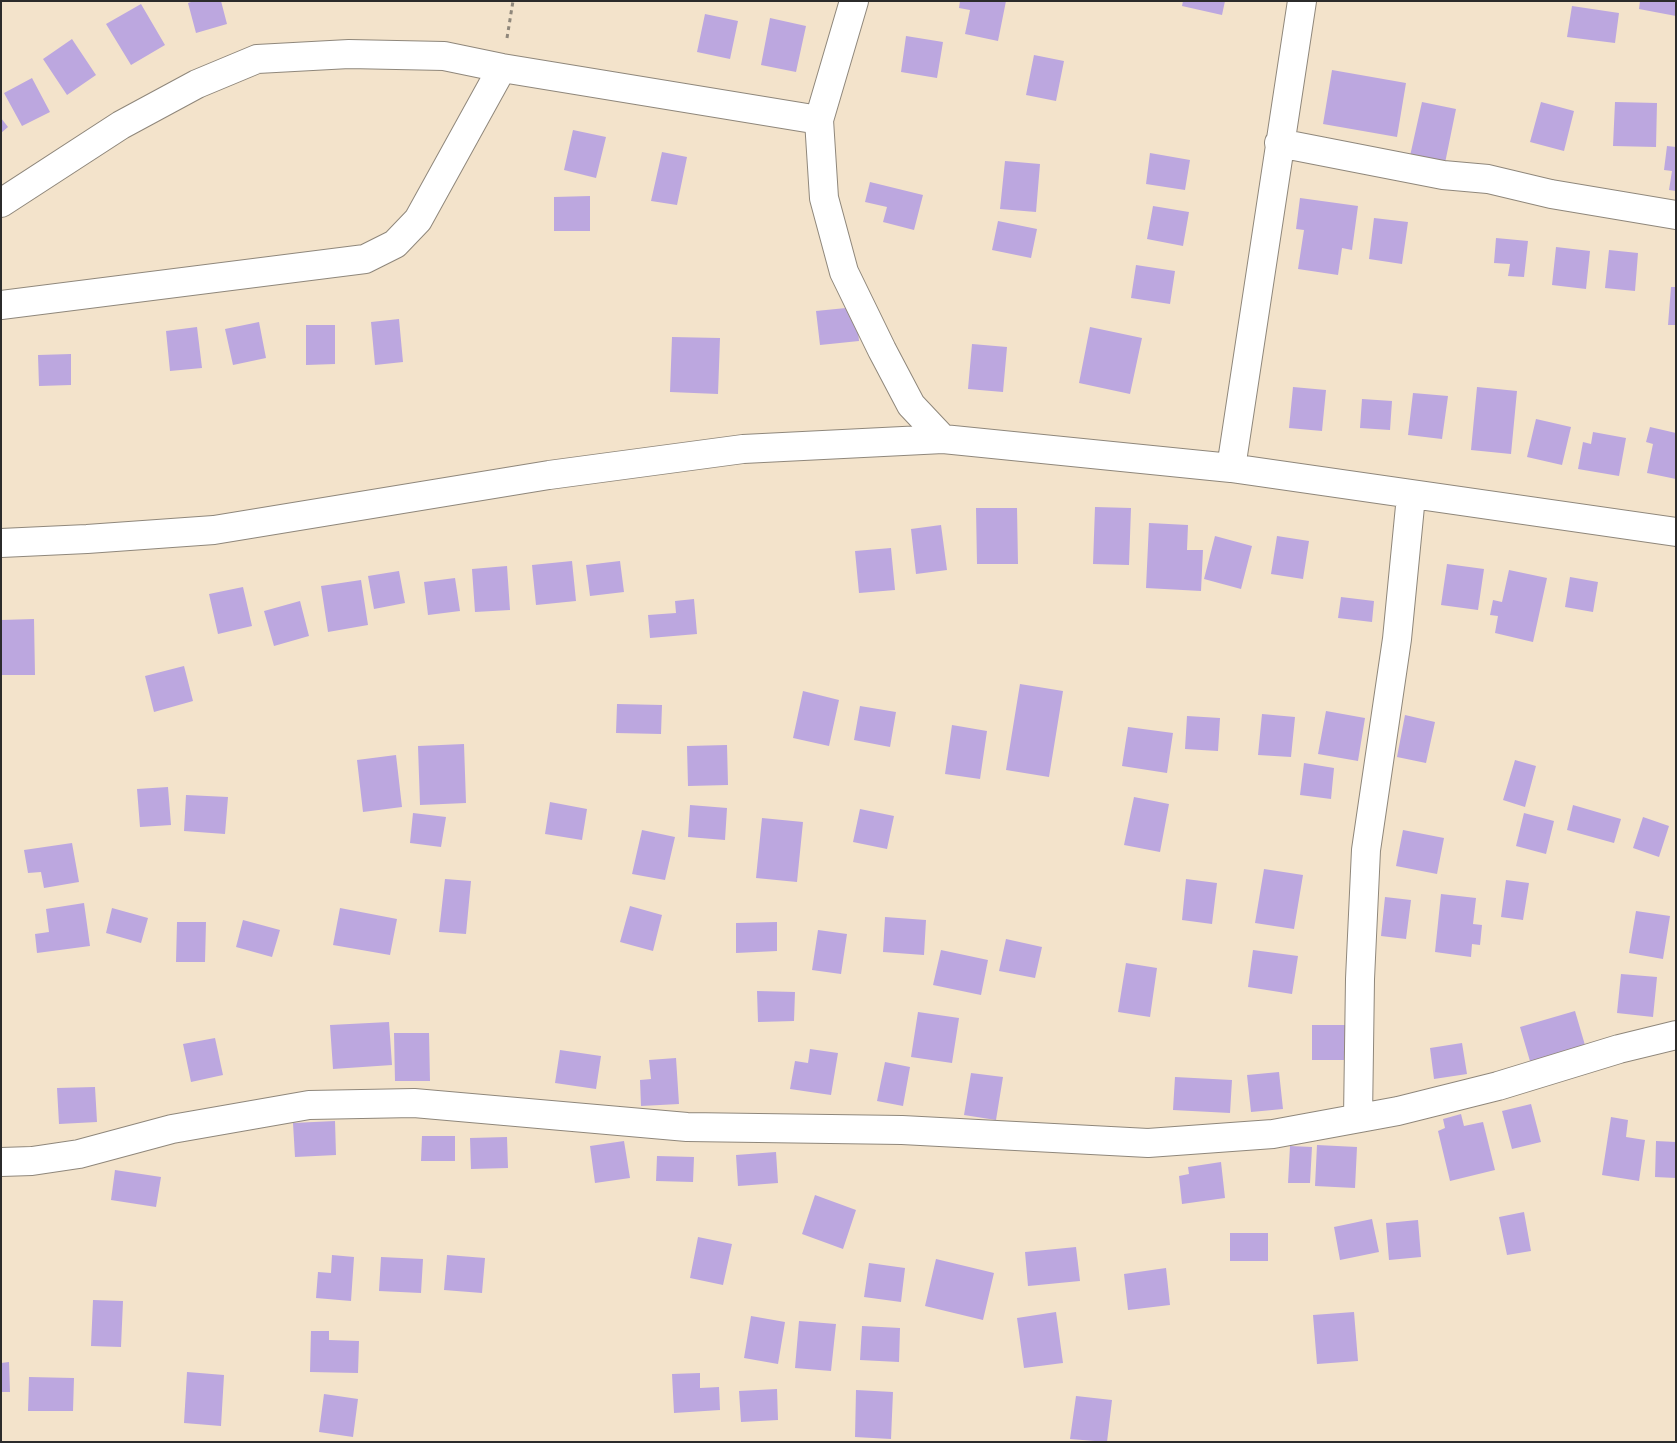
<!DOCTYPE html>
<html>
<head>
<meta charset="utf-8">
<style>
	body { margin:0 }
	#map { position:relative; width:1677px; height:1443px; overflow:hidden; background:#f3e3cb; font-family:Caveat,sans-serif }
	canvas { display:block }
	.frame { position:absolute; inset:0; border:2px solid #2b2b2b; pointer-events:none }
</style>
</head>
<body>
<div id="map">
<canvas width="1677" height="1443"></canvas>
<div class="frame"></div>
</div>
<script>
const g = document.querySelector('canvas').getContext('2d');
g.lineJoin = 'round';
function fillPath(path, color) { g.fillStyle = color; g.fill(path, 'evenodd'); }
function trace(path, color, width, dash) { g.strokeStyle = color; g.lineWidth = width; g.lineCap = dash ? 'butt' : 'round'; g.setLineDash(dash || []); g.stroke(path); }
const building = new Path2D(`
	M194,1H221L227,24L196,33L188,3Z
	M960,1H1006L998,41L965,34L970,10L959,8Z
	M1183,1H1225L1222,15L1182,6Z
	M1640,1H1676V16L1639,9Z
	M141,4L165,45L131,65L106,24Z
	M1572,6L1619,13L1615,43L1567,37Z
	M705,14L738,21L730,59L697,52Z
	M770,18L806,26L796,72L761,65Z
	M906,36L943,42L937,78L901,72Z
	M72,39L96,75L67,95L43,59Z
	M1034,55L1064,61L1056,101L1026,95Z
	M1332,70L1406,83L1397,137L1323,124Z
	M32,78L50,112L22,126L4,93Z
	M1422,102L1456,109L1444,168L1410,156Z
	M1541,102L1574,111L1564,151L1530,142Z
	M1615,102L1657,103L1656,147L1613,146Z
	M1,118L8,127L1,133Z
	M573,130L606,137L596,178L564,170Z
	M1667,146L1676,147V191L1669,190L1672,171L1664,170Z
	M662,152L687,157L677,205L651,201Z
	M1150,153L1190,160L1185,190L1146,184Z
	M1005,161L1040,164L1036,212L1000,209Z
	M870,182L923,195L914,230L883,222L887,207L865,202Z
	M590,196V231H554V197Z
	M1300,198L1358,206L1352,250L1342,248L1338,275L1298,269L1304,230L1296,229Z
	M1153,206L1189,212L1183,246L1147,239Z
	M1374,218L1408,222L1402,264L1369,259Z
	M998,221L1037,229L1031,258L992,250Z
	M1496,238L1528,241L1524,277L1508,276L1510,264L1494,263Z
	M1556,247L1590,251L1586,289L1552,285Z
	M1609,250L1638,253L1635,291L1605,288Z
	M1136,265L1175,271L1170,304L1131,298Z
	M1671,287H1676V325H1668Z
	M856,307L859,341L820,345L816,311Z
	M399,319L403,362L375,365L371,322Z
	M259,322L266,358L233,365L225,329Z
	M306,325H335V364L306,365Z
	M197,327L202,368L170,371L166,331Z
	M1090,327L1142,338L1130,394L1079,383Z
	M672,337L720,338L718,394L670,392Z
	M972,344L1007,347L1003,392L968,389Z
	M71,354V385L39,386L38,355Z
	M1293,387L1326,390L1322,431L1289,428Z
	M1477,387L1517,391L1511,454L1471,450Z
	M1413,393L1448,396L1442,439L1408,435Z
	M1362,399L1392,401L1390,430L1360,428Z
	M1536,419L1571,427L1562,465L1527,457Z
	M1650,427L1676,433V479L1647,473L1653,444L1646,442Z
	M1593,432L1626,438L1619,476L1578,469L1583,442L1591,444Z
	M1095,507L1131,508L1129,565L1093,564Z
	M976,508H1017L1018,564H977Z
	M1149,523L1188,525L1187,550H1203L1201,591L1146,588Z
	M941,525L947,570L916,574L911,529Z
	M1215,536L1252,546L1241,589L1204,579Z
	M1277,536L1309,541L1303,579L1271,574Z
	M891,548L895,590L859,593L855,551Z
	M572,561L576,601L536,605L532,565Z
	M620,561L624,592L590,596L586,565Z
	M1447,564L1484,569L1478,610L1441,605Z
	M507,566L510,610L475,612L472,569Z
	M1509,570L1547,578L1533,642L1495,633L1498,616L1490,615L1493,600L1502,602Z
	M399,571L405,603L374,609L368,576Z
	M1570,577L1598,582L1593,612L1565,607Z
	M455,578L460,611L428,615L424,582Z
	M361,580L368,625L328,632L321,586Z
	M243,587L252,626L218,634L209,594Z
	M1341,597L1374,601L1372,622L1338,618Z
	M694,599L697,634L650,638L648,615L676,613L675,601Z
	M300,601L309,636L274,646L264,611Z
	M34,619L35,675H1V620Z
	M184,666L193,701L154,712L145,676Z
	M1020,684L1063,691L1049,777L1006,770Z
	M803,691L839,700L829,746L793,738Z
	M617,704L662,705L661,734L616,733Z
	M860,706L896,712L890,747L854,740Z
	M1326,711L1365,718L1358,761L1318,754Z
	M1262,714L1295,717L1291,757L1258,755Z
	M1405,715L1435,722L1426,763L1397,757Z
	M1187,716L1220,718L1218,751L1185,749Z
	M952,725L987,731L980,779L945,774Z
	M1128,727L1173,733L1167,773L1122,766Z
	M464,744L466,803L420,805L418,746Z
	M727,745L728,785L688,786L687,746Z
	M396,755L402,807L363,812L357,760Z
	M1515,760L1536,766L1525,807L1503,800Z
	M1304,763L1334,768L1331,799L1300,795Z
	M168,787L171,825L140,827L137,789Z
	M186,795L228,797L225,834L184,831Z
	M1134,797L1169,804L1160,852L1124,845Z
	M550,802L587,809L582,840L545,834Z
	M690,805L727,808L725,840L688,837Z
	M1573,805L1621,819L1614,843L1567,830Z
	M860,809L894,816L887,849L853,842Z
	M413,813L446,817L441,847L410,843Z
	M1524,813L1554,821L1546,854L1516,846Z
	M1643,817L1669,826L1659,857L1633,848Z
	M762,818L803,822L797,882L756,878Z
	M642,830L675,837L665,880L632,874Z
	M1403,830L1444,838L1437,874L1396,866Z
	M72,843L79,882L44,888L41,872L28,873L24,850Z
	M1264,869L1303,875L1294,929L1255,923Z
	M445,879L471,881L466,934L439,932Z
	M1186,879L1217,883L1212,924L1182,920Z
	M1506,880L1529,883L1523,920L1501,917Z
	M1441,894L1476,898L1473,924L1482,925L1480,945L1472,944L1471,957L1435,952Z
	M1385,897L1411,900L1406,939L1381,936Z
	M84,903L90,946L37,953L35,934L49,932L46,909Z
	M630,906L662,915L653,951L620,942Z
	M112,908L148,918L141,943L106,933Z
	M340,908L397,919L390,955L333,945Z
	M1636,911L1670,916L1663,959L1629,953Z
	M885,917L926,920L924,955L883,952Z
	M243,920L280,930L272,957L236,947Z
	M177,922H206L205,962H176Z
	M777,922V951L736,953V923Z
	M818,930L847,934L841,974L812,970Z
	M1006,939L1042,947L1035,978L999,971Z
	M941,950L988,960L981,995L933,985Z
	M1253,950L1298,956L1292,994L1248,987Z
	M1126,963L1157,968L1150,1017L1118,1012Z
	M1621,974L1657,977L1653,1017L1617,1013Z
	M757,991L795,992L794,1021L758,1022Z
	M1575,1011L1587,1052L1532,1068L1520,1027Z
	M918,1012L959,1018L952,1063L911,1057Z
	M389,1022L392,1065L333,1069L330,1025Z
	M1312,1025H1346V1060H1312Z
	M394,1033H429L430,1081H395Z
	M215,1038L223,1075L191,1082L183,1044Z
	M1462,1043L1467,1074L1434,1079L1430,1048Z
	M810,1049L838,1053L831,1095L790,1089L795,1061L808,1063Z
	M560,1050L601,1056L596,1089L555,1083Z
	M676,1058L679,1104L641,1106L640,1080L651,1079L649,1060Z
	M885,1062L910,1067L903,1106L877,1101Z
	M1279,1072L1283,1109L1251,1112L1247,1075Z
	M971,1073L1003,1077L996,1120L964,1115Z
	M1175,1077L1232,1080L1230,1113L1173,1110Z
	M95,1087L97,1122L59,1124L57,1088Z
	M1531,1104L1541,1142L1512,1149L1502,1111Z
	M1461,1114L1464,1126L1483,1122L1495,1170L1450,1181L1438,1131L1445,1128L1443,1119Z
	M1611,1117L1628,1120L1626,1137L1645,1140L1639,1181L1602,1175Z
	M335,1121L336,1155L295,1157L293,1123Z
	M422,1136H455V1161H421Z
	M507,1137L508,1168L471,1169L470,1138Z
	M624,1141L630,1178L595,1183L590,1146Z
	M1656,1141L1676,1142V1178L1655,1177Z
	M1317,1145L1357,1147L1355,1188L1315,1186Z
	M1290,1146L1312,1147L1310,1183H1288Z
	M776,1152L778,1183L738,1186L736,1155Z
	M657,1156L694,1157L693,1182L656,1181Z
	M1221,1162L1225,1198L1182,1204L1179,1176L1189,1174L1188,1167Z
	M115,1170L161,1177L156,1207L111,1200Z
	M815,1195L856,1210L843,1249L802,1234Z
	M1524,1212L1531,1251L1507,1255L1499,1217Z
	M1372,1219L1379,1252L1340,1260L1334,1227Z
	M1418,1220L1421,1257L1389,1260L1386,1223Z
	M1230,1233H1268V1261H1230Z
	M698,1237L732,1244L723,1285L690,1278Z
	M1076,1247L1080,1281L1028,1286L1025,1252Z
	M332,1255L354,1257L351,1301L316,1298L318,1272L331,1273Z
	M447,1255L485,1258L482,1293L444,1290Z
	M381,1257L423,1259L421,1293L379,1291Z
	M936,1259L994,1273L983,1320L925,1306Z
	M869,1263L905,1268L901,1302L864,1297Z
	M1166,1268L1170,1305L1128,1310L1124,1274Z
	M93,1300L123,1301L121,1347L91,1346Z
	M1056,1312L1063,1363L1024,1368L1017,1318Z
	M1354,1312L1358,1361L1317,1364L1313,1315Z
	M751,1316L785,1322L778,1364L744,1358Z
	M799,1321L836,1324L831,1371L795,1368Z
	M862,1326L900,1328L899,1362L860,1360Z
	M311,1331H329V1340L359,1341L358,1373L310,1372Z
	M9,1362L10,1392H1V1363Z
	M187,1372L224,1375L221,1426L184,1423Z
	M700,1373V1388L719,1387L720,1410L674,1413L672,1374Z
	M29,1377L74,1378L73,1411H28Z
	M777,1389L778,1420L741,1422L739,1391Z
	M856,1390L893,1392L891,1439L855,1437Z
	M324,1394L358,1399L353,1437L319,1432Z
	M1076,1396L1112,1400L1107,1442L1070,1439Z`);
const path = new Path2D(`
	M507,38L513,1`);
const street = new Path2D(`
	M854,1L819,120L824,198L844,272L882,350L911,405L943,439
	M1279,143L1443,175L1488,179L1551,194L1676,215
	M1,203L121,125L197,84L257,59L349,54L444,56L502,68L819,120
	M1,305L365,259L395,244L418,220L502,68
	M1231,468L1302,1
	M1,543L87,539L214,530L549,475L743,449L943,439L1231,468L1676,532
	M1358,1118L1360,979L1366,850L1397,639L1411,496
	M1,1162L32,1161L79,1154L172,1129L309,1105L414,1103L687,1127L902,1130L1148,1143L1273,1134L1398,1111L1498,1086L1619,1049L1676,1035`);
fillPath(building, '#bca7df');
trace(street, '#8f877b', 30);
trace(path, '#8f877b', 3, [4, 4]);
trace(street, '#fff', 28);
</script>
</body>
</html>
